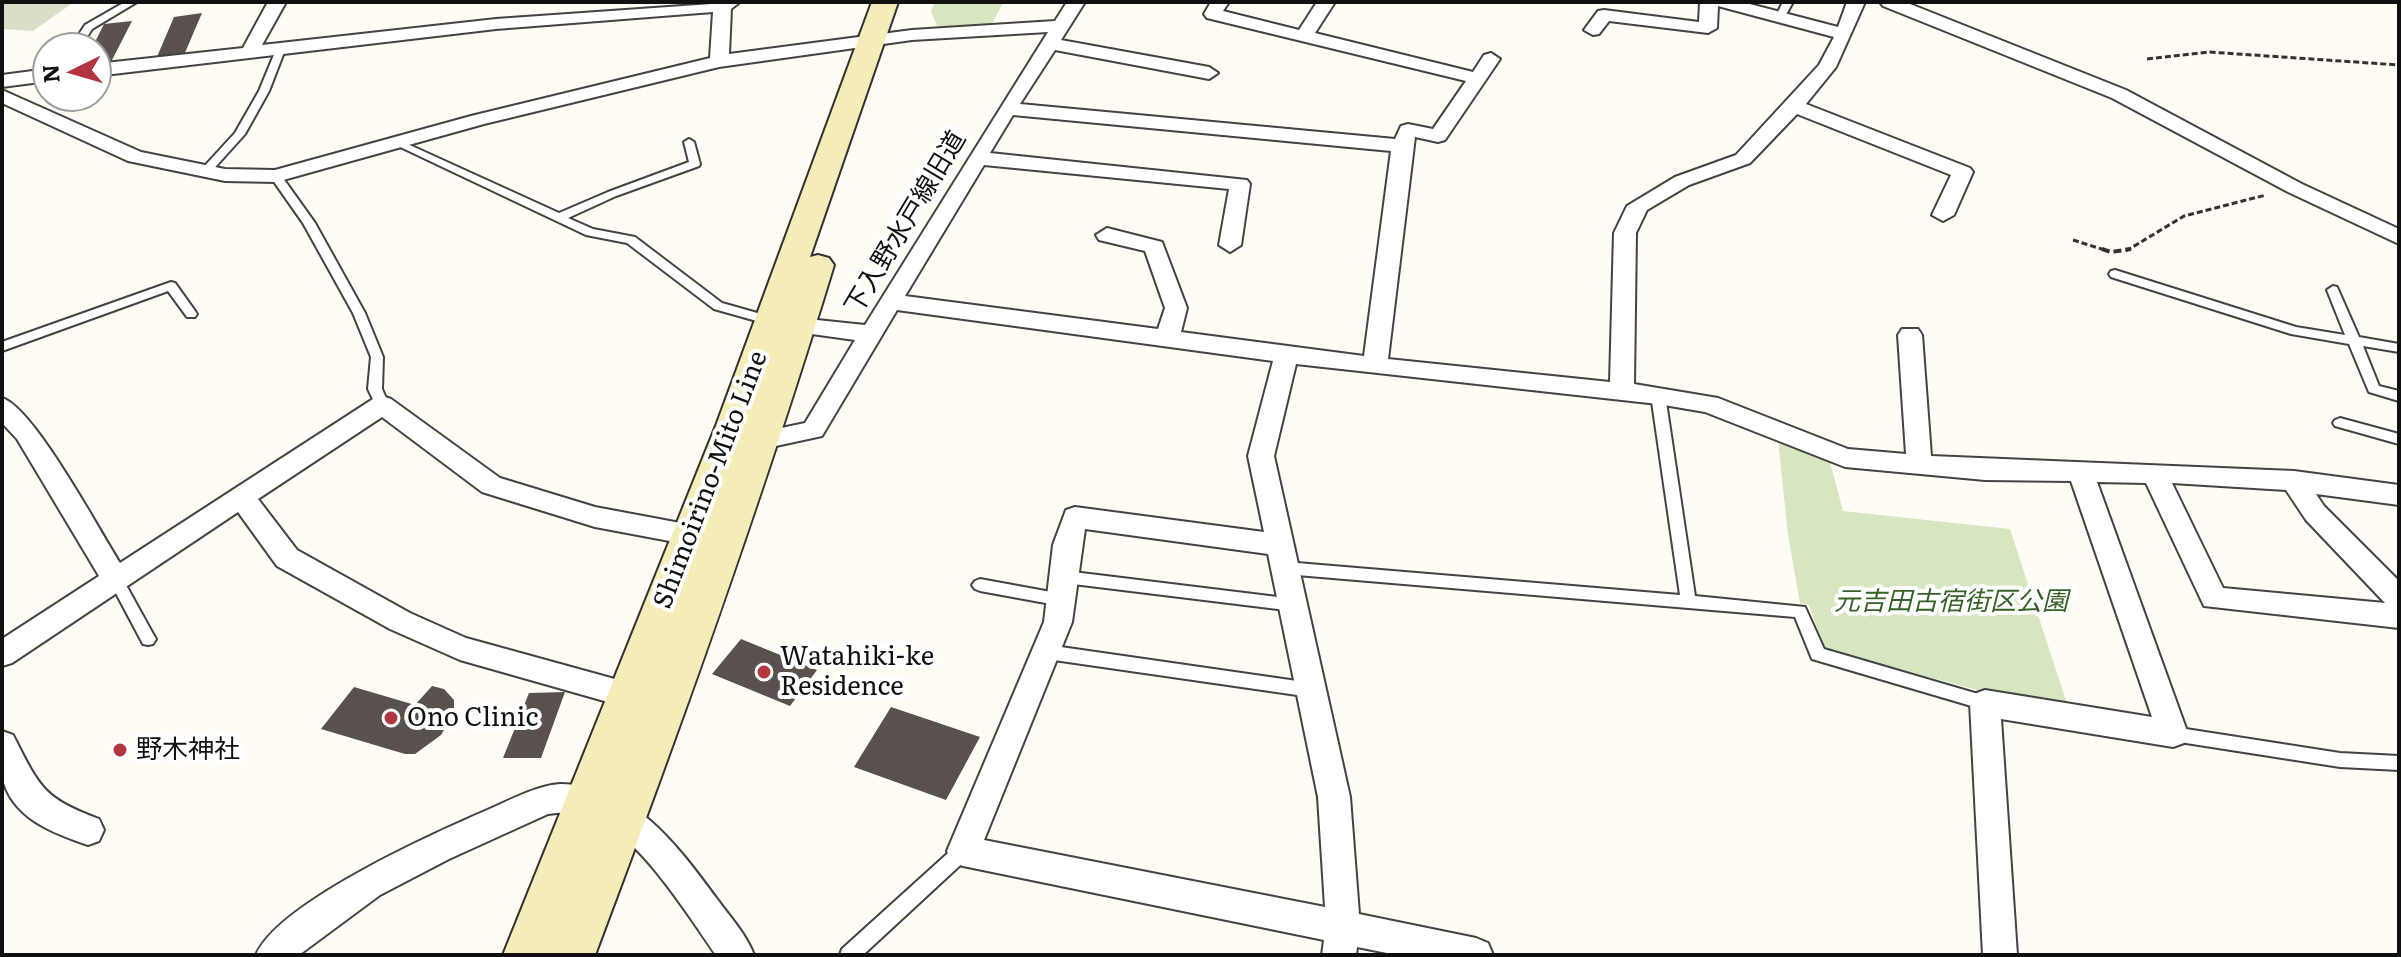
<!DOCTYPE html>
<html>
<head>
<meta charset="utf-8">
<style>
	body { margin:0 }
	#map { position:relative; width:2401px; height:957px; overflow:hidden; background:#fefcf5; font-family:Literata,serif }
	canvas { display:block }
	.frame { position:absolute; inset:0; border:4px solid #101010; pointer-events:none }
	.north { position:absolute; left:32px; top:32px; width:80px; height:80px; box-sizing:border-box; background:#fff; border:2px solid #9f9f9f; border-radius:50%; rotate:265deg; font-size:22px; font-weight:700; line-height:32px; text-align:center; color:#101010 }
	.north::after { content:''; display:block; margin:auto; width:28px; height:36px; background:#b23642; clip-path:polygon(50% 0,100% 100%,50% 72%,0 100%) }
</style>
</head>
<body>
<div id="map">
<canvas width="2401" height="957"></canvas>
<div class="frame"></div>
<div class="north">N</div>
</div>
<script>
const g = document.querySelector('canvas').getContext('2d');
g.lineJoin = 'round';
function fillPath(path, color) { g.fillStyle = color; g.fill(path, 'evenodd'); }
function trace(path, color, width, dash) { g.strokeStyle = color; g.lineWidth = width; g.lineCap = dash ? 'butt' : 'round'; g.setLineDash(dash || []); g.stroke(path); }
function drawText(font, color, halo, rows, align = 'center') {
  g.font = font + ' Literata,"Noto Sans JP",serif'; g.lineWidth = 8; g.setLineDash([]); g.textBaseline = 'middle'; g.strokeStyle = halo; g.fillStyle = color; for (const [text, x, y, turn = 0] of rows) {
    g.save(); g.translate(x, y); g.rotate((+turn || 0) * Math.PI / 180); g.textAlign = isNaN(turn) ? turn : align; if (halo) g.strokeText(text, 0, 0); g.fillText(text, 0, 0); g.restore();
  }
}
const green = new Path2D(`
	M935,2H1003L991,26H937L931,11Z
	M1778,439L1830,462L1843,511L2010,529L2069,710L1981,691L1824,649L1809,605L1800,603L1788,535Z`);
const cemetery = new Path2D(`
	M2,2H74L33,31L2,29Z`);
const building = new Path2D(`
	M202,13L184,55L156,59L174,17Z
	M132,21L110,64L96,66V48H92L104,24Z
	M741,639L817,670L790,706L712,674Z
	M432,686L444,689L454,700V713L441,735L415,754H405L321,729L354,687L415,705Z
	M565,692L541,758H503L529,693Z
	M891,707L980,737L946,800L854,767Z`);
const pathFar1 = new Path2D(`
	M2147,59L2209,52L2399,65
	M2073,240L2108,251
	M2126,251L2184,216L2266,195`);
const path = new Path2D(`
	M2102,249L2111,252L2131,249`);
const lane = new Path2D(`
	M125,2H137L92,29L80,48H70L85,25Z
	M1783,2H1793L1783,20H1777L1775,18Z
	M278,45L286,47L269,91L245,134L209,174H201V170L235,133L259,91Z
	M689,139L694,142L700,164L699,166L616,196L568,218L593,229L635,237L722,303L775,318L777,321L775,324L771,325L714,309L627,243L586,235L394,144L399,141L403,142L559,213L608,192L689,162L684,142Z
	M276,173L280,174L315,223L365,313L383,357L382,389L389,405L387,408H377L368,389L371,357L353,313L303,223L270,176Z
	M2115,270L2296,327L2345,335L2327,290L2333,286L2337,287L2359,337L2399,344V352L2363,346L2379,386L2399,391V401L2369,392L2349,344L2291,334L2111,277L2109,274L2111,271Z
	M171,282L175,283L195,311L197,314L195,317H187L168,291L2,351V342Z
	M1658,390L1665,395L1695,596L1805,607L1824,649L1985,696L1991,698L1993,703L1991,708L1985,710L1812,659L1795,617L1285,574L1280,572L1278,568L1280,564L1285,562L1680,595L1651,395Z
	M2340,418L2399,434V444L2335,426L2333,423L2335,420Z
	M1065,571L1294,599L1299,601L1302,605L1299,609L1294,611L1065,583L1060,581L1058,577L1060,573Z
	M116,574L121,576L153,634L156,639L153,644L148,645L143,644L109,580L111,576Z
	M980,579L1062,594L1067,596L1070,600L1067,604L1062,606L980,591L975,589L972,585L975,581Z
	M1047,645L1311,683L1317,685L1319,690L1317,695L1311,697L1047,659L1041,657L1039,652L1041,647Z
	M2173,727L2340,753L2399,756V770L2340,767L2173,741L2167,739L2165,734L2167,729Z
	M963,843L969,845L972,851L969,857L863,955H840L842,949L957,845Z`);
const street = new Path2D(`
	M268,2H286L262,45L496,19L740,2L731,9L729,54L912,30L1055,21L1067,2H1085L1061,40L1209,67L1218,73L1209,79L1055,50L1020,104L1395,139L1401,126L1408,124L1433,129L1466,81L1207,18L1204,14L1211,2H1229L1223,11L1299,30L1317,2H1335L1315,33L1473,72L1484,55L1491,53L1500,59L1445,140L1438,142L1415,137L1388,359L1610,382L1614,233L1627,206L1675,177L1736,155L1819,65L1834,37L1718,6L1717,28L1708,33L1609,21L1599,34L1593,35L1584,30L1598,11L1604,10L1699,22L1700,2H1742L1838,27L1847,2H1865L1836,67L1806,104L1970,168L1973,172L1954,215L1943,221L1932,215L1951,175L1797,114L1750,163L1689,185L1647,210L1636,233L1634,384L1718,398L1848,449L1906,454L1898,335L1902,329H1918L1922,335L1931,456L2294,471L2399,485V505L2316,494L2324,506L2399,581V628L2204,606L2146,483L2097,482L2188,734L2184,743L2173,747L2001,719L2017,955H1983L1970,703L1974,694L1985,690L2152,717L2071,481L1985,480L1845,467L1705,412L1658,404L1296,364L1274,456L1350,797L1359,914L1476,938L1488,943L1493,955H1397L1357,947L1356,955H1322L1324,940L963,866L951,862L947,851L1044,622L1053,545L1066,510L1075,507L1264,532L1248,456L1273,361L897,310L822,436L762,449L753,446L749,440L753,434L805,423L855,340L790,331L786,326L790,321L798,318L865,325L1048,32L912,40L719,67L484,124L276,182L225,181L128,161L2,103V90L141,152L225,169L275,170L471,116L710,58L713,12L496,29L96,76V64L243,48ZM1013,115L1391,151L1364,356L1181,332L1187,308L1162,242L1107,228L1096,235L1099,240L1145,251L1165,308L1158,329L905,296L984,165L1229,189L1219,245L1230,252L1241,245L1250,184L1247,180L990,153ZM2172,483L2286,490L2306,520L2385,603L2223,588ZM1085,529L1268,554L1318,797L1325,907L984,840L1072,622Z
	M1880,2H1905L2126,90L2302,184L2399,229V244L2288,192L2112,98L1883,6Z
	M48,69V81L2,87V75Z
	M382,396L391,399L500,478L595,507L691,525L701,528L705,535L701,542L691,545L595,527L482,492L382,417L258,499L297,550L410,613L466,638L640,686L644,695L640,704L629,708L460,660L390,629L277,566L238,512L12,663L2,666V639L99,576L17,439L2,423V398C34,408 99,530 120,563L373,399Z
	M2,731L13,735C40,788 43,798 99,819L104,830L99,841L88,845C53,833 11,818 2,776C0,763 2,745 2,731Z
	M560,784C633,784 677,845 717,899C730,917 746,934 754,955H716C688,915 638,834 592,817C579,812 562,812 548,814L449,859L380,895L299,955H256C278,903 432,834 485,811C509,801 534,786 560,784Z`);
const secondary = new Path2D(`
	M872,2H898L810,257L818,255L829,258L834,265C763,498 681,727 595,955H503L717,423Z`);
const markers = [
	[764,672,8,"#b23642"],
	[391,718,8,"#b23642"],
	[120,750,8,"#b23642"]
];
const streetNames = [
	["下入野水戸線旧道",906,223,-59],
	["Shimoirino-Mito Line",711,480,-69]
];
const parkNames = [
	["元吉田古宿街区公園",1951,602]
];
const poiNames = [
	["Watahiki-ke",780,657],
	["Residence",780,687],
	["Ono Clinic",407,718],
	["野木神社",136,750]
];
fillPath(green, '#d6e6c1');
fillPath(cemetery, '#d8dfc6');
fillPath(building, '#58514e');
trace(lane, '#434343', 4);
trace(street, '#434343', 4);
trace(secondary, '#323232', 4);
trace(pathFar1, '#323232', 3, [6, 3]);
trace(path, '#323232', 4, [8, 4]);
fillPath(lane, '#fff');
fillPath(street, '#fff');
fillPath(secondary, '#f6ecb7');
for (const [x, y, r, color] of markers) { const dot = new Path2D(); dot.arc(x, y, r, 0, 2 * Math.PI); g.fillStyle = color; g.fill(dot); trace(dot, '#fff', 3); }
drawText('26px', '#101010', '#fff', streetNames);
drawText('italic 26px', '#366227', '#fff', parkNames);
drawText('26px', '#101010', '#fff', poiNames, 'left');
</script>
</body>
</html>
